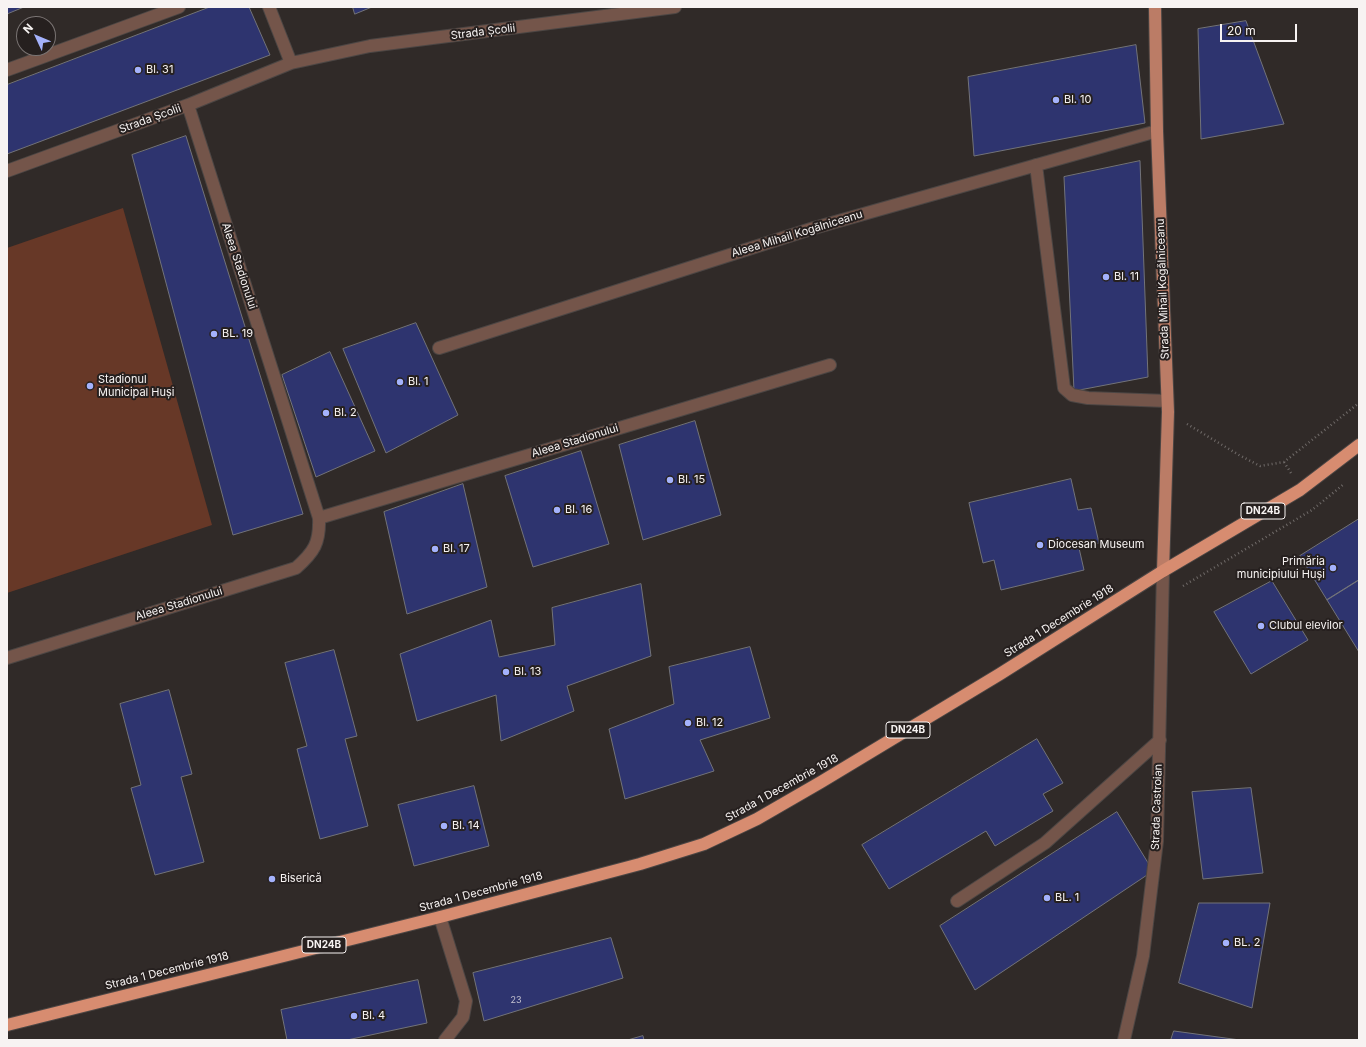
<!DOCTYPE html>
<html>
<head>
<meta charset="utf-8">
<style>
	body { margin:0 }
	#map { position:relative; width:1366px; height:1047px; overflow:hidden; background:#302a28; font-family:Inter,sans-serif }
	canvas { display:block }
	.frame { position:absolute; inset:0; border:8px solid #f7f3f2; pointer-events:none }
	.north { position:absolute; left:16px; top:16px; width:40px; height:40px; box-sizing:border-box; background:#26201f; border:1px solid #7a7473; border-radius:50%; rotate:314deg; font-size:11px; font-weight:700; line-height:16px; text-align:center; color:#f7f3f2 }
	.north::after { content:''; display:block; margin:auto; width:14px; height:18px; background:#a4b2fc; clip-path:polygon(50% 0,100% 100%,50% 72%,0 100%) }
	.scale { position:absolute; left:1220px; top:24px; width:77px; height:18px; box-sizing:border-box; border:2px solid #f7f3f2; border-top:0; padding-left:5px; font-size:12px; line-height:14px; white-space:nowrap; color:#f7f3f2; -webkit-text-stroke:3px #26201f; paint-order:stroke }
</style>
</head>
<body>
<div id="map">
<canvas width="1366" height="1047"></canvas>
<div class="frame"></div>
<div class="north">N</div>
<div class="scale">20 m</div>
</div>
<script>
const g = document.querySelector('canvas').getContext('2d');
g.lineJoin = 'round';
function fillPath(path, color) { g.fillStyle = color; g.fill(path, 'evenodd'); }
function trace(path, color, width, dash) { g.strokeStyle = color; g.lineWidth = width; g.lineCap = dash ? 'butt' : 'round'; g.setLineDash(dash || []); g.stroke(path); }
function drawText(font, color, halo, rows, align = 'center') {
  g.font = font + ' Inter,sans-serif'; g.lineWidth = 4; g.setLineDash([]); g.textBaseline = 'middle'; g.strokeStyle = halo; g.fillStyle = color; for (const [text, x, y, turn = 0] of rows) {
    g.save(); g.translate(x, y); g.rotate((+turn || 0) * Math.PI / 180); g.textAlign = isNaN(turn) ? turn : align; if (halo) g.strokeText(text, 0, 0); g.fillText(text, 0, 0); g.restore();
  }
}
const green = new Path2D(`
	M123,208L212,525L7,593V248Z`);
const building = new Path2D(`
	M7,7H24L7,14Z
	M210,7H249L270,55L7,154V85Z
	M353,7H372L355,14Z
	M1246,21L1284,124L1201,139L1198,29Z
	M1136,45L1145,123L974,156L968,77Z
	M186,136L303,514L233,535L132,155Z
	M1140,161L1148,377L1074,391L1064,177Z
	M416,323L458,415L386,453L343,349Z
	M330,352L375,451L316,477L282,375Z
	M695,421L721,515L643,540L619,445Z
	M581,451L609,544L533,567L505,476Z
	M1071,479L1078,510L1091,508L1099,543L1079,548L1084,570L1001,590L994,560L983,563L969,503Z
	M463,484L487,587L407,614L384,512Z
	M1359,519V580L1327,600L1300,556Z
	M1359,580V652L1327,600Z
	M1272,581L1308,640L1251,674L1214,612Z
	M641,584L651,656L567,686L574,711L501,741L496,695L417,721L400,654L491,620L499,657L555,645L552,608Z
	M750,647L770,718L700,740L714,771L625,799L609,729L674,704L669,667Z
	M334,650L357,736L345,739L368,826L320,839L297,749L307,746L285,663Z
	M169,690L192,774L181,777L204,862L155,875L131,788L141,785L120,704Z
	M1037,739L1063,783L1043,794L1053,811L995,846L986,831L889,889L862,845Z
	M474,786L489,846L414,866L398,805Z
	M1251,788L1263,873L1203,879L1192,792Z
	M1117,812L1153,871L975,990L940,926Z
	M1199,903H1270L1252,1008L1179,983Z
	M611,938L623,978L484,1021L473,973Z
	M418,980L427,1023L347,1040H287L281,1010Z
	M1174,1031L1240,1040H1171Z
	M643,1036L644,1040H628Z`);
const path = new Path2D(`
	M1187,424L1239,455L1260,466L1284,462L1359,403
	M1284,462L1291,473
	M1183,586L1312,510L1344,484`);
const minor = new Path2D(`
	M269,7L291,63
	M7,70L179,7
	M1036,165L1064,388L1072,395L1088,398L1167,401
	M7,171L188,105L291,63L370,46L675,7
	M439,348L814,228L1157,131
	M319,518L830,365
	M7,658L296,568C314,552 320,543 319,518L188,105
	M957,901L1045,843L1160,740
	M440,917L466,1001L463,1017L445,1040
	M1124,1040L1143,956L1157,841L1163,571`);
const major = new Path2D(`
	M1155,7L1157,131L1168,412L1163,571`);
const highway = new Path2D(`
	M7,1025L440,917L640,864L704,844L757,819L821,782L1000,674L1163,571L1300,490L1359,445`);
const markers = [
	[138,70,4,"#a4b2fc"],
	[1056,100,4,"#a4b2fc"],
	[1106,277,4,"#a4b2fc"],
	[214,334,4,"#a4b2fc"],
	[400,382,4,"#a4b2fc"],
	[90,386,4,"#a4b2fc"],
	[326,413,4,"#a4b2fc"],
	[670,480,4,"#a4b2fc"],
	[557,510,4,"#a4b2fc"],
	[1040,545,4,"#a4b2fc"],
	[435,549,4,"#a4b2fc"],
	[1333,568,4,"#a4b2fc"],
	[1261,626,4,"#a4b2fc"],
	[506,672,4,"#a4b2fc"],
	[688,723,4,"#a4b2fc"],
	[444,826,4,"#a4b2fc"],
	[272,879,4,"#a4b2fc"],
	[1047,898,4,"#a4b2fc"],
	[1226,943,4,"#a4b2fc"],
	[354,1016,4,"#a4b2fc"]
];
const numberNames = [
	["23",516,1000]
];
const shields = [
	[1263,511,44],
	[908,730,44],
	[324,945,44]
];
const shieldNames = [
	["DN24B",1263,511],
	["DN24B",908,730],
	["DN24B",324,945]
];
const streetNames = [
	["Strada Școlii",483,32,-7],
	["Strada Școlii",150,119,-20],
	["Aleea Mihail Kogălniceanu",797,234,-17],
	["Aleea Stadionului",239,266,72],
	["Strada Mihail Kogălniceanu",1163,289,-92],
	["Aleea Stadionului",575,441,-17],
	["Aleea Stadionului",179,604,-17],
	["Strada 1 Decembrie 1918",1059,621,-32],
	["Strada 1 Decembrie 1918",782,788,-29],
	["Strada Castroian",1157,807,-88],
	["Strada 1 Decembrie 1918",481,892,-15],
	["Strada 1 Decembrie 1918",167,971,-14]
];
const poiNames = [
	["Bl. 31",146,70],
	["Bl. 10",1064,100],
	["Bl. 11",1114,277],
	["BL. 19",222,334],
	["Stadionul",98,380],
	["Municipal Huși",98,393],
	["Bl. 1",408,382],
	["Bl. 2",334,413],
	["Bl. 15",678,480],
	["Bl. 16",565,510],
	["Diocesan Museum",1048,545],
	["Bl. 17",443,549],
	["Primăria",1325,562,"right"],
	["municipiului Huși",1325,575,"right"],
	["Clubul elevilor",1269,626],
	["Bl. 13",514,672],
	["Bl. 12",696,723],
	["Bl. 14",452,826],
	["Biserică",280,879],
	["BL. 1",1055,898],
	["BL. 2",1234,943],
	["Bl. 4",362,1016]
];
fillPath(green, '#673827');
fillPath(building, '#2e346f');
trace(building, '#727379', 1);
trace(minor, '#4c4644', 14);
trace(major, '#4c4644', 14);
trace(highway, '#4c4644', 14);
trace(path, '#706b69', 2.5, [1, 3]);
trace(minor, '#74554a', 12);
trace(major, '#bb7c66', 12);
trace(highway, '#d78c70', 12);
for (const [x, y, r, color] of markers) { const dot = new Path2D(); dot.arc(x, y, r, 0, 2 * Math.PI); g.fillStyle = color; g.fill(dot); trace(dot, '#26201f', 1.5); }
drawText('9px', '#c5c3d1', null, numberNames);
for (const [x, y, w] of shields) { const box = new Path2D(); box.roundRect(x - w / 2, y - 8, w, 16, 3); g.fillStyle = '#26201f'; g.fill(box); trace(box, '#f7f3f2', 1); }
drawText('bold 10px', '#f7f3f2', null, shieldNames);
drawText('11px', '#f7f3f2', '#26201f', streetNames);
drawText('11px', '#f7f3f2', '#26201f', poiNames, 'left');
</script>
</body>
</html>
